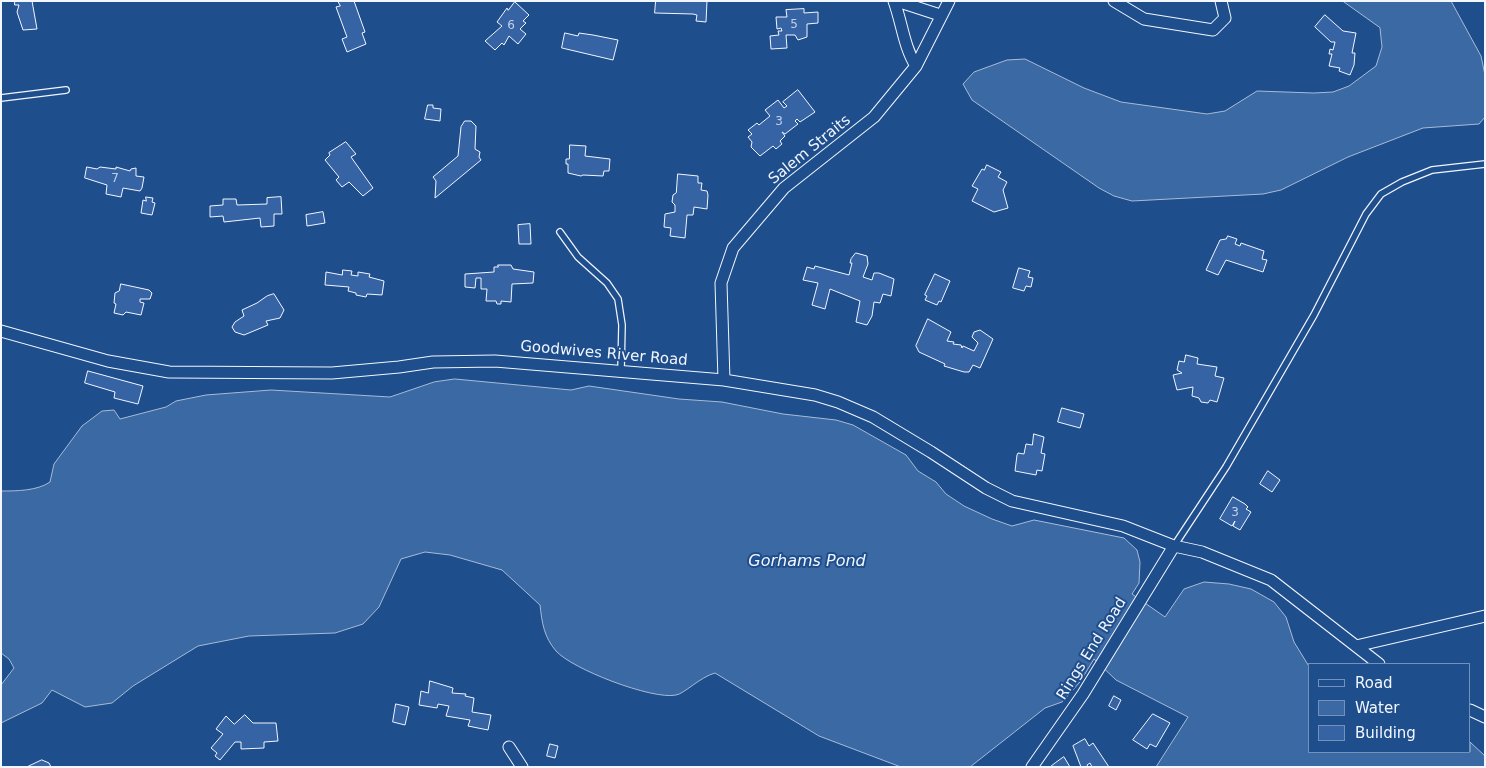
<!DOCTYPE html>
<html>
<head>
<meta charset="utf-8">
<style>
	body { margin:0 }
	#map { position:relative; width:1486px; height:768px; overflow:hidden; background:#1f4e8c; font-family:"DejaVu Sans",sans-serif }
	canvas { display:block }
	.frame { position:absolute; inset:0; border:2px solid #f2f6ff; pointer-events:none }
	.legend { position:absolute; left:1308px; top:663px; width:162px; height:90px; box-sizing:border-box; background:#1f4e8c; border:1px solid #7391ba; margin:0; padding:6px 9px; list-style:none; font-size:15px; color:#f2f6ff }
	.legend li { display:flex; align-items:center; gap:10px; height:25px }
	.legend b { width:25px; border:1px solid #7391ba }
</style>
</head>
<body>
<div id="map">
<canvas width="1486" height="768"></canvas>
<div class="frame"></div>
<ul class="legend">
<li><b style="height:6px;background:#1f4e8c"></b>Road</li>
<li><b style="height:14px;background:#3b69a3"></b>Water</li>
<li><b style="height:14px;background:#3563a3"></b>Building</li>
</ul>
</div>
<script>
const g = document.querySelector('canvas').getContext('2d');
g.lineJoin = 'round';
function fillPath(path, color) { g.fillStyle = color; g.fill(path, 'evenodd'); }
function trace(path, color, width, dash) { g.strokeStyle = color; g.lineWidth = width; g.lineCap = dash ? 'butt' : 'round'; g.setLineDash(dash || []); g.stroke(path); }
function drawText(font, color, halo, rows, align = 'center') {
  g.font = font + ' "DejaVu Sans",sans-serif'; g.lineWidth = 4; g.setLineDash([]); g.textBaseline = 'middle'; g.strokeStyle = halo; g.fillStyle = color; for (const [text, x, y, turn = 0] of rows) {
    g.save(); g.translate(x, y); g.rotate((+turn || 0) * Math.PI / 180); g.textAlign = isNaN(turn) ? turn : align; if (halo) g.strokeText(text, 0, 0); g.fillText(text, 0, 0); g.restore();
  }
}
const water = new Path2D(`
	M1343,1H1451L1481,56L1485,75V117L1479,124L1423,128L1348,157L1281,190L1263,194L1132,201L1114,196L1099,188L972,100L963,84L974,72L1007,60L1025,59L1084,88L1121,102L1207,114L1225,111L1257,91L1314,93L1333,92L1349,86L1376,66L1382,47L1380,28Z
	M455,379L571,390L589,386L679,399L722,402L783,414L836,420L853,425L906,455L918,471L936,482L946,494L964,506L992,519L1012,526L1034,520L1124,538L1137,550L1140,562L1139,583L1132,594L1165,617L1184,589L1204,582L1229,584L1251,589L1274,602L1286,617L1294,642L1310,668V752H1470V742L1485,756V767H1156L1188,717L1116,680L1094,659L1080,682L1062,702L1045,708L970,767H901L819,736L715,673C700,677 684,694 676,695C652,700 572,669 556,651C544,637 542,623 540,605L502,570L450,555L425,552L401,559L379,607L363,624L335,633L249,636L198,646L133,686L112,703L85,707L52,690L42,703L1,723V685L14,668L9,659L1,653V491C16,491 37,491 50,482L54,464L82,426L102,411L114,410L120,419L166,407L176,401L206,395L271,390L390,397L434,382Z`);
const building = new Path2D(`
	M15,1H32L37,29L23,30L17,12L19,5H15Z
	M338,1H354L365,32L362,33L366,44L347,52L342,39L347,37L336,7L340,6Z
	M656,1H707L706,22L696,21L697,15L693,14L655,13Z
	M515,2L529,15L523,21L526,23L520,29L526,34L518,44L509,36L504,45L502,43L495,50L485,41L502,26L497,22L507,8L508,10Z
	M804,9V13L818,12V23L807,24V37L798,40L795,35H786L787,48L771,49L770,36L779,35L778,31H782L781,28L777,29L776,17H787L786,10Z
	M1325,15L1343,31L1356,33L1352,53H1355L1354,65L1350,75L1339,71L1340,68L1329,66L1332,54H1329L1330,49L1333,50L1335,42H1331L1315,27Z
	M565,33L578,36L579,33L593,35L618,40L613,60L562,48Z
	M798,90L815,112L800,122L797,119L795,121L798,124L785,134L782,132L785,136L780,141L782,144L776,149L773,146L760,156L751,147L752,142L748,137L752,134L748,130L757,123L759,125L770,116L765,110L778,100L784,108L787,106L783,102Z
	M428,105H433V108L441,109L440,121L425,119Z
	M465,121H471L476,126L475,149L480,152L479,157L481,160L435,198L436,181L433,177L458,156L461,127Z
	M346,142L356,154L351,157L373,188L363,196L349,182L342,187L336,180L339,177L325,160L330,155L329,153Z
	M570,145L586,146L585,156L610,159L609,171H604L603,176L583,175L581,176L568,173V164H566V159H569Z
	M987,165L1001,172L998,177L1007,182L1003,190L1008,208L994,212L972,201L978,189L972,186L982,169L984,170Z
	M87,167L97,169L100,167L116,169V167L130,171L131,169L136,168V176L144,177L142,188L140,191L123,188L121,197L106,194L107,185L85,178Z
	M678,174L698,176V183H702L701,190L707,191L708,195L707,209L694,207L693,215H687L685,238L670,236L671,228L664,227L665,214L675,212V205L672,202L673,195L676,193Z
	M146,197L153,198L152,202L155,203L152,215L141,213L143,200L146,201Z
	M281,197L282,214H274V226L261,227L260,218L224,222L223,216L210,217V206L223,205V199H236L237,205L267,204V198Z
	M323,212L325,223L307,226L306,215Z
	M530,224L531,244H519L518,225Z
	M1228,236L1237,239L1235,244L1240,246L1241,243L1264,251L1262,259L1267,260L1263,272L1226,260L1218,275L1206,270L1220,240L1226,239Z
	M856,253L867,256L868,264L863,277L872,280L874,273H879L894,279L891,296L883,294L880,303L874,302L872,316L867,325L856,322L860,301L830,289L825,309L812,305L818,283L803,280L807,267L814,269L815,266L849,275L852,263H850L851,259Z
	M498,265H511L513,269L534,272L533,283L512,284L511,302L501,301V304H497L496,301H486L487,289H481V278H476L475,288L465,287V274L494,272V267H498Z
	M1019,268L1030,271L1028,277L1033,278L1031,287L1026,286L1024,291L1013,288Z
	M343,270L352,271L351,275L358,276V272L370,274L369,277L384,281L382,295L367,294L366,297L356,295V293L348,291L349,287L325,285L326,272L342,275Z
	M935,274L950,281L941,302L939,301L937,305L925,300L927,296L925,295Z
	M121,284L149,290L152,293L150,299H140V302L144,303L141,315L126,312L123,315L114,313L116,304L114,303L115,293L119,291Z
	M274,294L284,310L280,318L266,321L268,325L244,335L235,332L232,327L235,322L244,316L242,310L257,303L267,296Z
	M928,319L951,332L947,341L954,342L953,344L961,345L962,348L963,346L974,351L978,343L972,337L974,332L980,330L993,339L980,368L973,365L969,372H964L944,366L945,364L919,352L916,346Z
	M1186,355L1198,358L1197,364L1217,367L1215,376L1224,378L1217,402L1210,400L1208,403L1201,402L1199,398L1192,396L1193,387L1177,390L1173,375L1182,373L1177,370L1179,361L1184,362Z
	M88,371L143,386L138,404L114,398L115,392L85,383Z
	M1062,408L1084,414L1080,428L1058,422Z
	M1034,434L1044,437L1041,453L1045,454L1042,471L1037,470L1036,475L1015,471L1017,455L1018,453L1024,454L1026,444L1032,445Z
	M1268,471L1280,480L1272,492L1260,484Z
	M1233,497L1245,504L1248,507L1246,509L1251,512L1240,530L1233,526L1235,521L1232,526L1220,519Z
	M430,681L453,688L452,693L466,694L465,696L474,698L472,712L491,715L488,730L468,726L470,720L446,716L449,706L438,704L437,708L419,705L421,691L428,693Z
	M1114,696L1121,700L1116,710L1109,706Z
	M396,704L409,707L405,725L393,722Z
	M1153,714L1170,723L1156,747L1150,744L1147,749L1133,740Z
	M245,715L253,723H276L278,741L264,742V748L241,749V742H235L220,760L215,756L217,753L211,748L223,734L216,729L226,716L234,724Z
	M1085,739L1089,746L1093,743L1109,767H1092L1090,763L1087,765L1088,767H1081L1073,746Z
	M550,744L558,746L555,758L547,756Z
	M1064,757L1070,767H1050L1055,763Z
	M42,760L49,763L51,767H27Z`);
const lane = new Path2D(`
	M1,98L66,90
	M560,232L578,257L607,283L618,299L622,325L621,370
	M1174,546L1226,467L1314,315L1366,214L1381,194L1402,182L1432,170L1485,164`);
const street = new Path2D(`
	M894,1C902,23 904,47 916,66
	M897,1L940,15
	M1114,1L1144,19L1213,30L1225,18L1221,1
	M1,331L108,361L169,372L332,373L399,367L433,362L495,361L724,380L815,395L838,402L873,417L931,452L986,488L1012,501L1123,526L1174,546L1202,552L1271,580L1379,664
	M724,380L721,283L733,248L784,188L874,117L916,66L949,1
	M1356,646L1485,616
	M1470,710L1485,717
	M509,747L522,767
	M1032,767L1083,694L1174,546`);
const numberNames = [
	["5",794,25],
	["6",511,26],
	["3",779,122],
	["7",115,179],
	["3",1235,513]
];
const streetNames = [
	["Salem Straits",810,150,-39],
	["Goodwives River Road",604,354,5],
	["Rings End Road",1092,649,-58]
];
const waterNames = [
	["Gorhams Pond",807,562]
];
fillPath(water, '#3b69a3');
trace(water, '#a8bbd7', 1);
fillPath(building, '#3563a3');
trace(building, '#f2f6ff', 1);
trace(lane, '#f2f6ff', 8);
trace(street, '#f2f6ff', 13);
trace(lane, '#1f4e8c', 5.5);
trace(street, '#1f4e8c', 11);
drawText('12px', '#c3d1e8', null, numberNames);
drawText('15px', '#f2f6ff', '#1f4e8c', streetNames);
drawText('italic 16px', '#f2f6ff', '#1f4e8c', waterNames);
</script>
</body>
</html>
